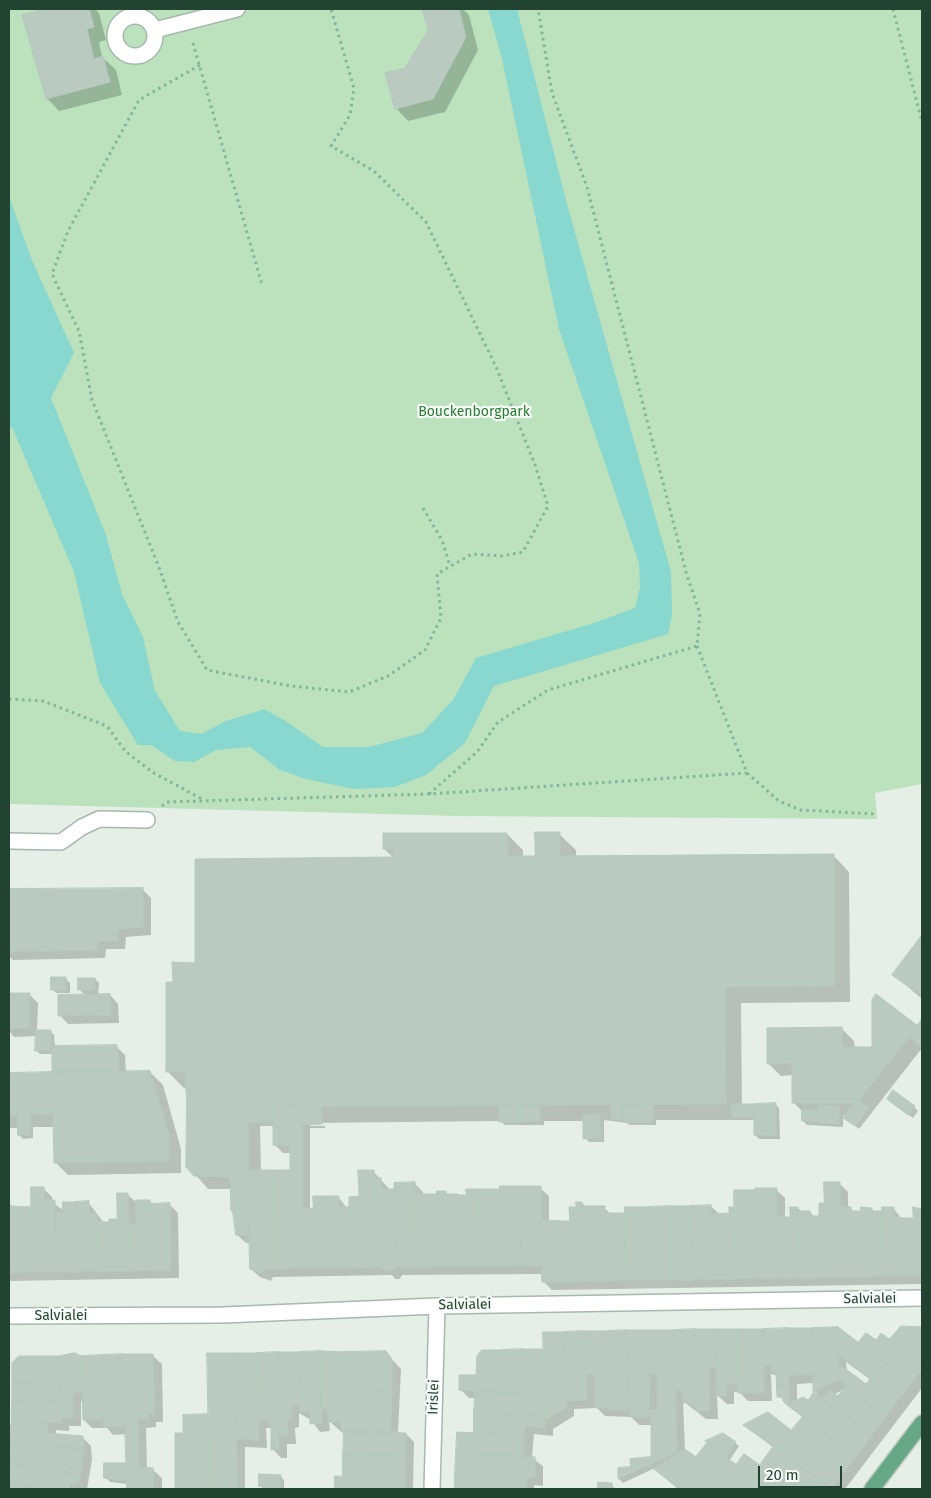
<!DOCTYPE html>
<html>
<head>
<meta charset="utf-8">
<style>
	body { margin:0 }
	#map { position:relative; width:931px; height:1498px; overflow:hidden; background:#e5efe8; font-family:"Fira Sans",sans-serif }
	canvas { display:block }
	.frame { position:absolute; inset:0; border:10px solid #224331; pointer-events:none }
	.scale { position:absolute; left:758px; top:1466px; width:84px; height:22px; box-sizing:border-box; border:2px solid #224331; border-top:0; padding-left:6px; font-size:15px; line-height:18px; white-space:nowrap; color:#224331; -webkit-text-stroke:4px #f6fbf7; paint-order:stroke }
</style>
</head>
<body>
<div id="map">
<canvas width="931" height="1498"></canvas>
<div class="frame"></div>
<div class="scale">20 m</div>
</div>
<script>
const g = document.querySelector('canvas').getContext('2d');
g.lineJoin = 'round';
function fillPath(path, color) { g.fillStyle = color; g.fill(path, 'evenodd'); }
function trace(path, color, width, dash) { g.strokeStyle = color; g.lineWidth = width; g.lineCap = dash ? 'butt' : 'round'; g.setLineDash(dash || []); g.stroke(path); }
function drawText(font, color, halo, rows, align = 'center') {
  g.font = font + ' "Fira Sans",sans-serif'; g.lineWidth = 4.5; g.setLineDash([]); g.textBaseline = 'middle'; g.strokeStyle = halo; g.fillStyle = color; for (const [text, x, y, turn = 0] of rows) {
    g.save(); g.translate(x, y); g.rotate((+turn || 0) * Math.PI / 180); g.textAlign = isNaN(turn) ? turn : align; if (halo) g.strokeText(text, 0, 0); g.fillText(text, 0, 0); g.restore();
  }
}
const green = new Path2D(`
	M9,9H922V784L875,793L877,819L459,816L9,804Z`);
const water = new Path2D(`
	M488,9H517L567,204L671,572L672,615L668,634L494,686L465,743L426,775L395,787L354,789L306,779L280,770L250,747L216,750L194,762L175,761L151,745H138L100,683L74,572L12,427L9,429V196L31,258L74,353L51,398L106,535L122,594L143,637L155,691L180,731L201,734L226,721L264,709L284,720L323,747H369L422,733L453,700L476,658L594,623L635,608L640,587L639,563L559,329L502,59Z`);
const shadow = new Path2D(`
	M52,9H95L99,13L106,40L99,42L102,57L116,70L122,95L59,111L47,98L24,16Z
	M463,9L469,15L478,50L445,112L408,121L396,108L405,69L429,31L423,10Z
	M507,834L523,850V857H536L559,834L576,850V857L833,855L849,872L850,1002L741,1003L742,1105L775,1104L779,1108L780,1139H759L755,1135V1120H656V1125H630L627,1123L604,1120V1142H589L585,1138L584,1121H544V1125H505L500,1121L310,1123V1126H325V1128H310V1210L338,1197L347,1208H350L361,1198L373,1171L390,1190L415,1184L423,1192V1195H438L446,1192L449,1196H467V1190L501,1191L540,1188L549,1196V1222H571L582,1203L586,1207L604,1208L611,1214L711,1206L720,1215L730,1214L731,1208L735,1209V1191L755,1190H776L785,1198V1218H791L798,1208L802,1212H810L814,1217H820L839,1183L848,1192V1208L855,1212L863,1213L871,1209L875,1212L883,1213L893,1208L902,1219H914V1208L922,1210V1284L552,1290L543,1281V1274L402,1275L400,1279H395L392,1275L273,1277L271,1281L260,1277L251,1269V1243H246L237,1235L232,1189H208L188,1166L187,1088H184L167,1071L174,983L196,964L394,858L384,849ZM260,1126H274V1144L283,1153H291V1171H261Z
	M142,889L151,898V935L126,937L125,949H106L105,958L13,960L9,956V890Z
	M922,938V999L894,975Z
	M66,979L70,983V993H56L52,989Z
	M95,979L99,983L98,995H110L118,1004L119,1023L68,1024L60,1015L85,995L80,990Z
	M9,994H29L38,1003L37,1031H50L54,1035L55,1047L116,1046L125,1055L126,1073L150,1072L163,1085L181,1149V1173L68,1175L55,1162L54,1127H33V1138L23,1139L19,1135V1128H9V1074H56L54,1072L53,1054H40L36,1050L38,1036L14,1037L9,1031Z
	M922,1021V1048L859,1129L843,1115V1127L807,1125L803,1121V1112L793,1102V1075L781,1076L768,1063L842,1029L854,1041L855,1048H873L918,1027Z
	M893,1103L914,1107L918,1111L913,1118Z
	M9,1139L10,1141V1161H9Z
	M44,1189L52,1197V1202L64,1211L88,1202L104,1223L119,1220L128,1195L138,1204L150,1201L154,1206L170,1205L178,1213L179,1278L9,1281V1203L14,1208L33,1209Z
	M837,1328L859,1345L891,1341L902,1328H922V1388L845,1489H678L655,1468L623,1483L619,1479L620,1469L632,1468L653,1460L652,1425H639L631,1417L605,1416L595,1406V1408L574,1409V1416L553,1429V1436L534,1434L532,1458L543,1466V1486L534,1485V1489H456L458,1433L475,1434L476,1398H469L460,1389L477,1377L483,1351L544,1350V1333ZM846,1362L871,1380L866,1386L847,1371ZM771,1374L778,1376L779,1396L803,1417L792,1432L745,1425L774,1448L760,1467L736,1466L729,1461L739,1446L735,1443H708L696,1459L685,1450L683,1401L706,1419H718L717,1395L727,1404H734V1392H739L748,1401H772ZM815,1383V1391L820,1397L808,1402L797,1401V1384ZM845,1389L838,1398L833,1395Z
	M385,1352L401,1369L398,1434H406L414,1442L413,1489H336V1478H344L345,1435L329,1421L330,1431L320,1432L311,1420L299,1413V1427L295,1428L296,1444H287V1458H281L273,1449L272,1428H266L267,1448L245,1447V1489H176V1434H184L207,1415L210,1418L208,1355Z
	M75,1355L81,1357L153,1356L162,1364L163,1422H156V1427L146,1428L147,1469L153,1470L162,1478V1489H128V1484L110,1482L106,1478L125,1465L127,1467L126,1434L113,1435L107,1428H92L84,1420L83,1401H81V1426H69V1431L56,1430V1435L82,1437L91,1446L92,1460L87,1489H9V1448L20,1358Z
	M280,1476L284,1480V1489H264L260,1486Z
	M599,1483L611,1484L615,1489H599Z`);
const building = new Path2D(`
	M47,9H89L94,27L87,29L94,59L103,56L110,82L46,99L22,15Z
	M422,9H459L466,37L433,99L395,109L385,73L405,68L428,30Z
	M535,832H560V856L834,854V986L725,987L726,1104L187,1107L185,1072H166V982H173L172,962L195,963V859L394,857V849H383V833H507L508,856H535Z
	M143,888V927L118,929L117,941H98L97,950L9,952V889Z
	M922,935V996L892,975Z
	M51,977H66V990H51Z
	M78,978H95V990H78Z
	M9,993H30L29,1028L9,1029Z
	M110,994L111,1015L58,1016V995Z
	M876,994L918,1026L894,1056L857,1103H792V1063L767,1064V1028L842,1027L843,1047H872V1000Z
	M922,1019V1047L909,1037Z
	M36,1030H51V1050L35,1051Z
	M117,1045L119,1071L52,1072V1046Z
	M150,1071L169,1135V1161L54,1163L52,1072Z
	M52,1072V1114L9,1115V1073Z
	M893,1090L915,1106L908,1115L887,1099Z
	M859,1101L869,1108L855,1126L843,1118L854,1103Z
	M776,1103V1135H754V1104Z
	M612,1104H622V1119H612Z
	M624,1104H653V1122H624Z
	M732,1104H754V1117H732Z
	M499,1105H518V1122H499Z
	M518,1105H540V1121L518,1122Z
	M818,1105L839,1106V1124L819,1123Z
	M302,1106L303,1268L274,1269L273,1170H290V1145H273V1107Z
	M302,1106H321L322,1124L301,1125Z
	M187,1107H248L249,1211H231L230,1177L194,1176L186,1167Z
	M248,1107H273V1122H248Z
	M802,1109L818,1110L819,1122L802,1121Z
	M600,1114L601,1138L583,1139V1115Z
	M18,1115H30V1135H18Z
	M248,1170H273L274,1269H265L262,1273L250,1269Z
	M358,1170H374V1267L349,1268V1197L359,1196Z
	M381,1178L382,1189H395L396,1267L391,1271L374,1267V1179Z
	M415,1182L416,1267H396L394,1183Z
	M824,1182H840L841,1277L819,1278V1203H824Z
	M500,1186H520L522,1265L501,1266Z
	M520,1186H541L542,1266L522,1265Z
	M31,1187H44V1200H55L56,1272H32Z
	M755,1188H777L778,1278H756Z
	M466,1189H479L480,1266H458V1195H466Z
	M479,1189H500L501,1266H480Z
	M734,1190H755L756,1278L735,1279Z
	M437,1191H446V1194H458V1266H437Z
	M117,1193H128L130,1271H98L97,1222H109V1219H117Z
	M415,1194H437V1266L425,1269L416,1267Z
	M313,1196H325L326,1268H303L302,1209L313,1208Z
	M325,1196H339L338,1207H349V1268H326Z
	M136,1200H150L151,1270L130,1271L129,1224H136Z
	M89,1201V1214H97L98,1271L77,1272L75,1202Z
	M63,1202H75L77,1272H56L54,1212H62Z
	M576,1202H582L583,1206L584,1281L563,1282V1221H570L569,1207H576Z
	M170,1203L171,1270H151L150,1204Z
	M711,1205L712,1279L691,1280L690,1206Z
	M9,1206L31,1207L32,1272L10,1273Z
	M583,1206H605V1281H584Z
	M670,1206H690L691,1280H670Z
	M670,1206V1280H647V1207Z
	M840,1206L851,1207V1211H861L862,1277H841Z
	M625,1207H647V1280H626Z
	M729,1207H734L735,1279H712L711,1214L729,1213Z
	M790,1207H798L799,1278H778L777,1217H790Z
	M861,1207L872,1208V1211H882L883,1276L862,1277Z
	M882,1207H894V1217L903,1218L904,1276H883Z
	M913,1207L922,1209V1276H904L903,1218H913Z
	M233,1211H249L250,1235H236Z
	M798,1211H810V1216H819V1278H799Z
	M605,1213H625L626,1280L605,1281Z
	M541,1220L563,1221V1282H542Z
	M901,1326L922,1327V1364L890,1339Z
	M838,1327L839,1380L813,1392V1328Z
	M838,1327L912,1383L898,1400L838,1355Z
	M788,1328H813V1374L789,1376Z
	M788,1328L789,1404L787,1405L783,1401V1397H777L776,1371H771V1365L763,1366V1329Z
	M695,1329H716V1367H709L710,1411H697Z
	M695,1329L697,1407H691V1402L683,1403V1390H675L674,1330Z
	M716,1329H737L738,1384H726V1396H717Z
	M737,1329H763L764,1393H738Z
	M627,1330H649L650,1417H629Z
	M627,1330L630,1410H608L607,1331Z
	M649,1330H674L677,1452L651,1464V1410H658L657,1374H650Z
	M585,1331H607L608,1407L595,1408V1374H586Z
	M585,1331L587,1400L566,1401L564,1332Z
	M543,1332H564L566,1408L545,1420Z
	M866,1333L876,1340L881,1333L922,1364V1369L912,1383L858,1343Z
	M523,1349H543L545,1415L524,1414Z
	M523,1349V1393H503L502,1350Z
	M482,1350H502L503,1393L459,1390V1375H476L477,1356Z
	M321,1351L342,1352V1410L321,1409Z
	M321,1351L322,1423L310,1424V1412H300L299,1352Z
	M386,1351L392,1359V1390L342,1389V1352Z
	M278,1352H299L300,1405H291V1419L287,1420L288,1436H279Z
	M278,1352L279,1449L271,1450V1424L268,1425V1419L258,1420L257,1353Z
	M75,1353L81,1356L82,1392L73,1393V1418H61L60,1356Z
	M207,1353H236L237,1489H210Z
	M236,1353H257L259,1440L237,1439Z
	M123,1354H153L155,1414H148V1419H138L139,1467L153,1468L154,1489H127Z
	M123,1354L125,1426L103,1427L102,1355Z
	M102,1355L103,1420H83L81,1356Z
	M19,1356H60V1381L12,1383V1363Z
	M839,1364L866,1384L870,1379L898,1400L886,1416L839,1380Z
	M48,1381H60V1402L12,1401V1383Z
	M846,1385L886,1416L871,1436L822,1399L829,1390L838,1396Z
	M342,1389L392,1390L391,1412L342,1410Z
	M475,1392L523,1393L524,1414L474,1413Z
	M814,1392L871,1436L856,1457L787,1405L803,1397L808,1400Z
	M12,1401L60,1402L61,1423L12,1420Z
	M327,1410L391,1412L390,1432L340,1431L341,1422H329Z
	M768,1412L844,1472L832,1489L743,1425Z
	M474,1413L545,1415V1428L526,1426L523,1436L474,1433Z
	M208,1414L210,1489H175V1433H183V1415Z
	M803,1416L856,1457L844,1472L792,1430Z
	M12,1420L48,1422L47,1433L83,1436L84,1450L9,1441Z
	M344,1432L406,1433L405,1456L343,1454Z
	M457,1432L523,1436V1456L456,1454Z
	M723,1433L736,1442L726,1457L705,1441Z
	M9,1441L84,1450L80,1474L9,1463Z
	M707,1443L726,1457L769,1489H738L696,1457Z
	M773,1447L829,1489H799L762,1462Z
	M685,1449L696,1457L738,1489H679L654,1469Z
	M343,1454L405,1456V1479L343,1477Z
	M456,1454L535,1457V1478L455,1475Z
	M744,1454L760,1465L762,1462L799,1489H769L736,1465Z
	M651,1457V1464L631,1473L630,1459Z
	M9,1463L80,1474L78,1484L70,1483L69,1489H38L9,1484Z
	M104,1463H126V1481L104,1478Z
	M631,1467V1473L618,1479V1468Z
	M259,1474L281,1475L280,1489H263V1486H259Z
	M455,1475L526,1477V1489H455Z
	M335,1476L405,1479V1489H335Z
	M598,1482L612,1483V1489H598Z
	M9,1484L38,1489H9Z`);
const path = new Path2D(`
	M893,9L922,122
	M193,43L262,285
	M200,65L139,100L68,231L52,274L79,331L92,400L160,570L178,622L207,670L291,686L349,692L388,676L425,650L441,618L437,574L472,554L502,556L523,552L548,506L535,465L497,369L426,222L374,171L331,146L350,115L354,88L331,9
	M423,508L442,540L450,566
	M697,646L747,773L779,801L801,810L876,814
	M9,699L43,701L107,726L125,751L152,772L204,800
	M429,794L477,752L498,722L548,690L697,646L700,614L686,572L587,187L552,93L538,9
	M162,806L167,802L429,794L747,773`);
const minor = new Path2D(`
	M115 36a20 20 0 1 1 40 0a20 20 0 1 1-40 0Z
	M155,30L237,9
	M9,841L61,842L82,827L99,819L147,820
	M9,1316L223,1315L437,1306L922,1298
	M432,1489L437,1306`);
const major = new Path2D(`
	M872,1489L922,1423`);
const parkNames = [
	["Bouckenborgpark",474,412]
];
const streetNames = [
	["Salvialei",870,1299,-1],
	["Salvialei",465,1305,-1],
	["Salvialei",61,1316],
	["Irislei",434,1397,-88]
];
fillPath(green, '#bce1bd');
fillPath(water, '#89d8cf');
fillPath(shadow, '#0003');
fillPath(building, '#bacac0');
trace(building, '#b6c9bd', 1);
trace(minor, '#a7b8ad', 18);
trace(major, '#c1cac5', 18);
trace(path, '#83b598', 3, [2.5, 4]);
trace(minor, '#fff', 15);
trace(major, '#66a886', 15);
drawText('14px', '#287d33', '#f6fbf7', parkNames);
drawText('14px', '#224331', '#f6fbf7', streetNames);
</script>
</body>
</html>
